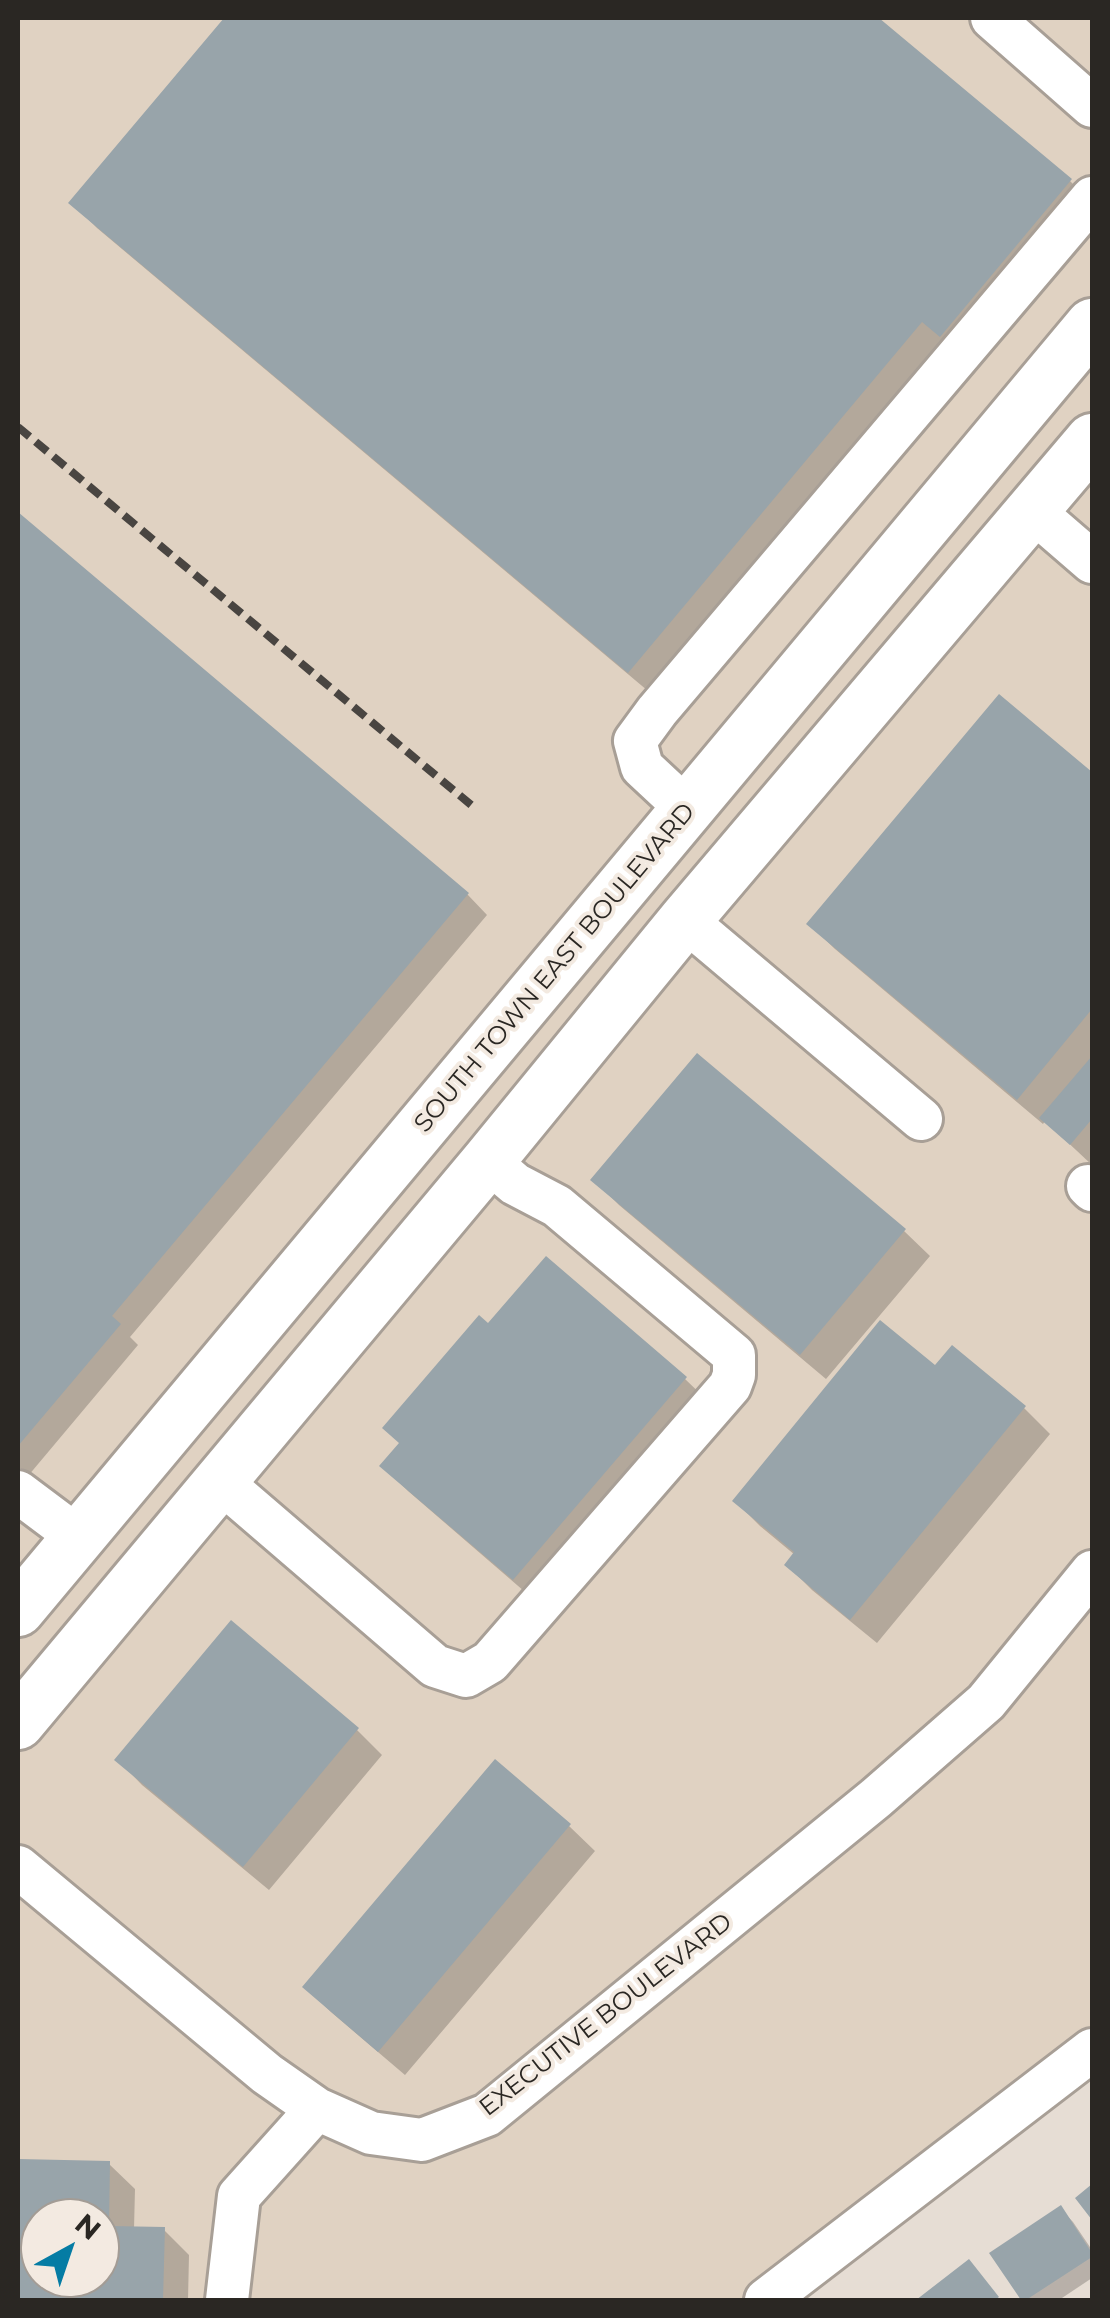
<!DOCTYPE html>
<html>
<head>
<meta charset="utf-8">
<style>
	body { margin:0 }
	#map { position:relative; width:1110px; height:2318px; overflow:hidden; background:#e6ddd4; font-family:Montserrat,sans-serif }
	canvas { display:block }
	.frame { position:absolute; inset:0; border:20px solid #2a2723; pointer-events:none }
	.north { position:absolute; left:20px; top:2198px; width:100px; height:100px; box-sizing:border-box; background:#f3eae1; border:2px solid #a39c95; border-radius:50%; rotate:40deg; font-size:28px; font-weight:700; line-height:40px; text-align:center; color:#2a2723 }
	.north::after { content:''; display:block; margin:auto; width:35px; height:45px; background:#057ca4; clip-path:polygon(50% 0,100% 100%,50% 72%,0 100%) }
</style>
</head>
<body>
<div id="map">
<canvas width="1110" height="2318"></canvas>
<div class="frame"></div>
<div class="north">N</div>
</div>
<script>
const g = document.querySelector('canvas').getContext('2d');
g.lineJoin = 'round';
function fillPath(path, color) { g.fillStyle = color; g.fill(path, 'evenodd'); }
function trace(path, color, width, dash) { g.strokeStyle = color; g.lineWidth = width; g.lineCap = dash ? 'butt' : 'round'; g.setLineDash(dash || []); g.stroke(path); }
function drawText(font, color, halo, rows, align = 'center') {
  g.font = font + ' Montserrat,sans-serif'; g.lineWidth = 8; g.setLineDash([]); g.textBaseline = 'middle'; g.strokeStyle = halo; g.fillStyle = color; for (const [text, x, y, turn = 0] of rows) {
    g.save(); g.translate(x, y); g.rotate((+turn || 0) * Math.PI / 180); g.textAlign = isNaN(turn) ? turn : align; if (halo) g.strokeText(text, 0, 0); g.fillText(text, 0, 0); g.restore();
  }
}
const built = new Path2D(`
	M18,18H1092V2028L745,2300H18ZM40,2218H100V2278H40Z`);
const shadow = new Path2D(`
	M228,18H876L1070,181L1092,203L654,696L97,228L72,203Z
	M18,515L468,895L487,915L130,1337L138,1345L28,1476L18,1466Z
	M999,698L1092,776V1165L1045,1121L1043,1124L835,949L809,924Z
	M594,1180L904,1231L930,1256L826,1379L619,1205Z
	M489,1327L685,1379L711,1404L539,1604L408,1491L383,1466L401,1444Z
	M952,1349L1024,1408L1050,1434L877,1643L812,1590L787,1565L795,1555L760,1526L735,1501L936,1369Z
	M357,1730L382,1755L269,1890L142,1785L117,1759Z
	M569,1826L595,1851L405,2075L331,2012L305,1987Z
	M18,2162L109,2164L135,2189L134,2229H163L189,2255L188,2300H18ZM40,2218H100V2278H40Z
	M1060,2208L1073,2222L1092,2250V2278L1059,2300H1024L993,2254Z`);
const building = new Path2D(`
	M224,18H879L1072,179L940,337L922,322L628,673L68,203Z
	M18,512L469,893L112,1316L121,1324L18,1446Z
	M999,694L1092,772V1009L1017,1100L806,924Z
	M697,1053L906,1229L800,1355L590,1180Z
	M1092,1056V1119L1070,1145L1039,1118Z
	M546,1256L687,1377L513,1580L379,1466L399,1443L382,1428L479,1315L488,1323Z
	M880,1320L935,1365L952,1345L1026,1406L850,1620L784,1565L794,1552L732,1501Z
	M231,1620L359,1728L243,1867L114,1760Z
	M495,1759L571,1824L378,2052L302,1987Z
	M18,2159L110,2161L109,2226L165,2227L163,2300H18ZM40,2218H100V2278H40Z
	M1092,2184V2220L1075,2198Z
	M1061,2205L1092,2253V2257L1026,2300H1021L989,2253Z
	M969,2259L999,2297L995,2300H916Z`);
const minor = new Path2D(`
	M992,18L1092,106
	M1033,511L1092,562
	M687,809L642,767L635,741L657,711L1092,198
	M685,920L921,1119
	M1088,1186L1092,1190
	M221,1482L435,1666L466,1676L490,1662L730,1386L734,1375V1355L557,1206L515,1184L488,1161
	M18,1492L78,1537
	M18,1867L267,2074L317,2109L371,2133L422,2140L487,2115L876,1798L986,1702L1092,1572
	M227,2300L239,2196L317,2109
	M766,2300L1092,2050`);
const major = new Path2D(`
	M18,1610L1092,325
	M18,1723L488,1161L685,920L1092,440`);
const rail = new Path2D(`
	M18,427L476,809`);
const streetNames = [
	["SOUTH TOWN EAST BOULEVARD",555,968,-50],
	["EXECUTIVE BOULEVARD",606,2015,-38]
];
fillPath(built, '#e0d2c2');
fillPath(shadow, '#0003');
fillPath(building, '#98a4aa');
trace(minor, '#a89f96', 48);
trace(major, '#a89f96', 58);
trace(minor, '#fff', 42);
trace(major, '#fff', 52);
trace(rail, '#494541', 8, [15, 8]);
drawText('25px', '#2a2723', '#f3eae1', streetNames);
</script>
</body>
</html>
